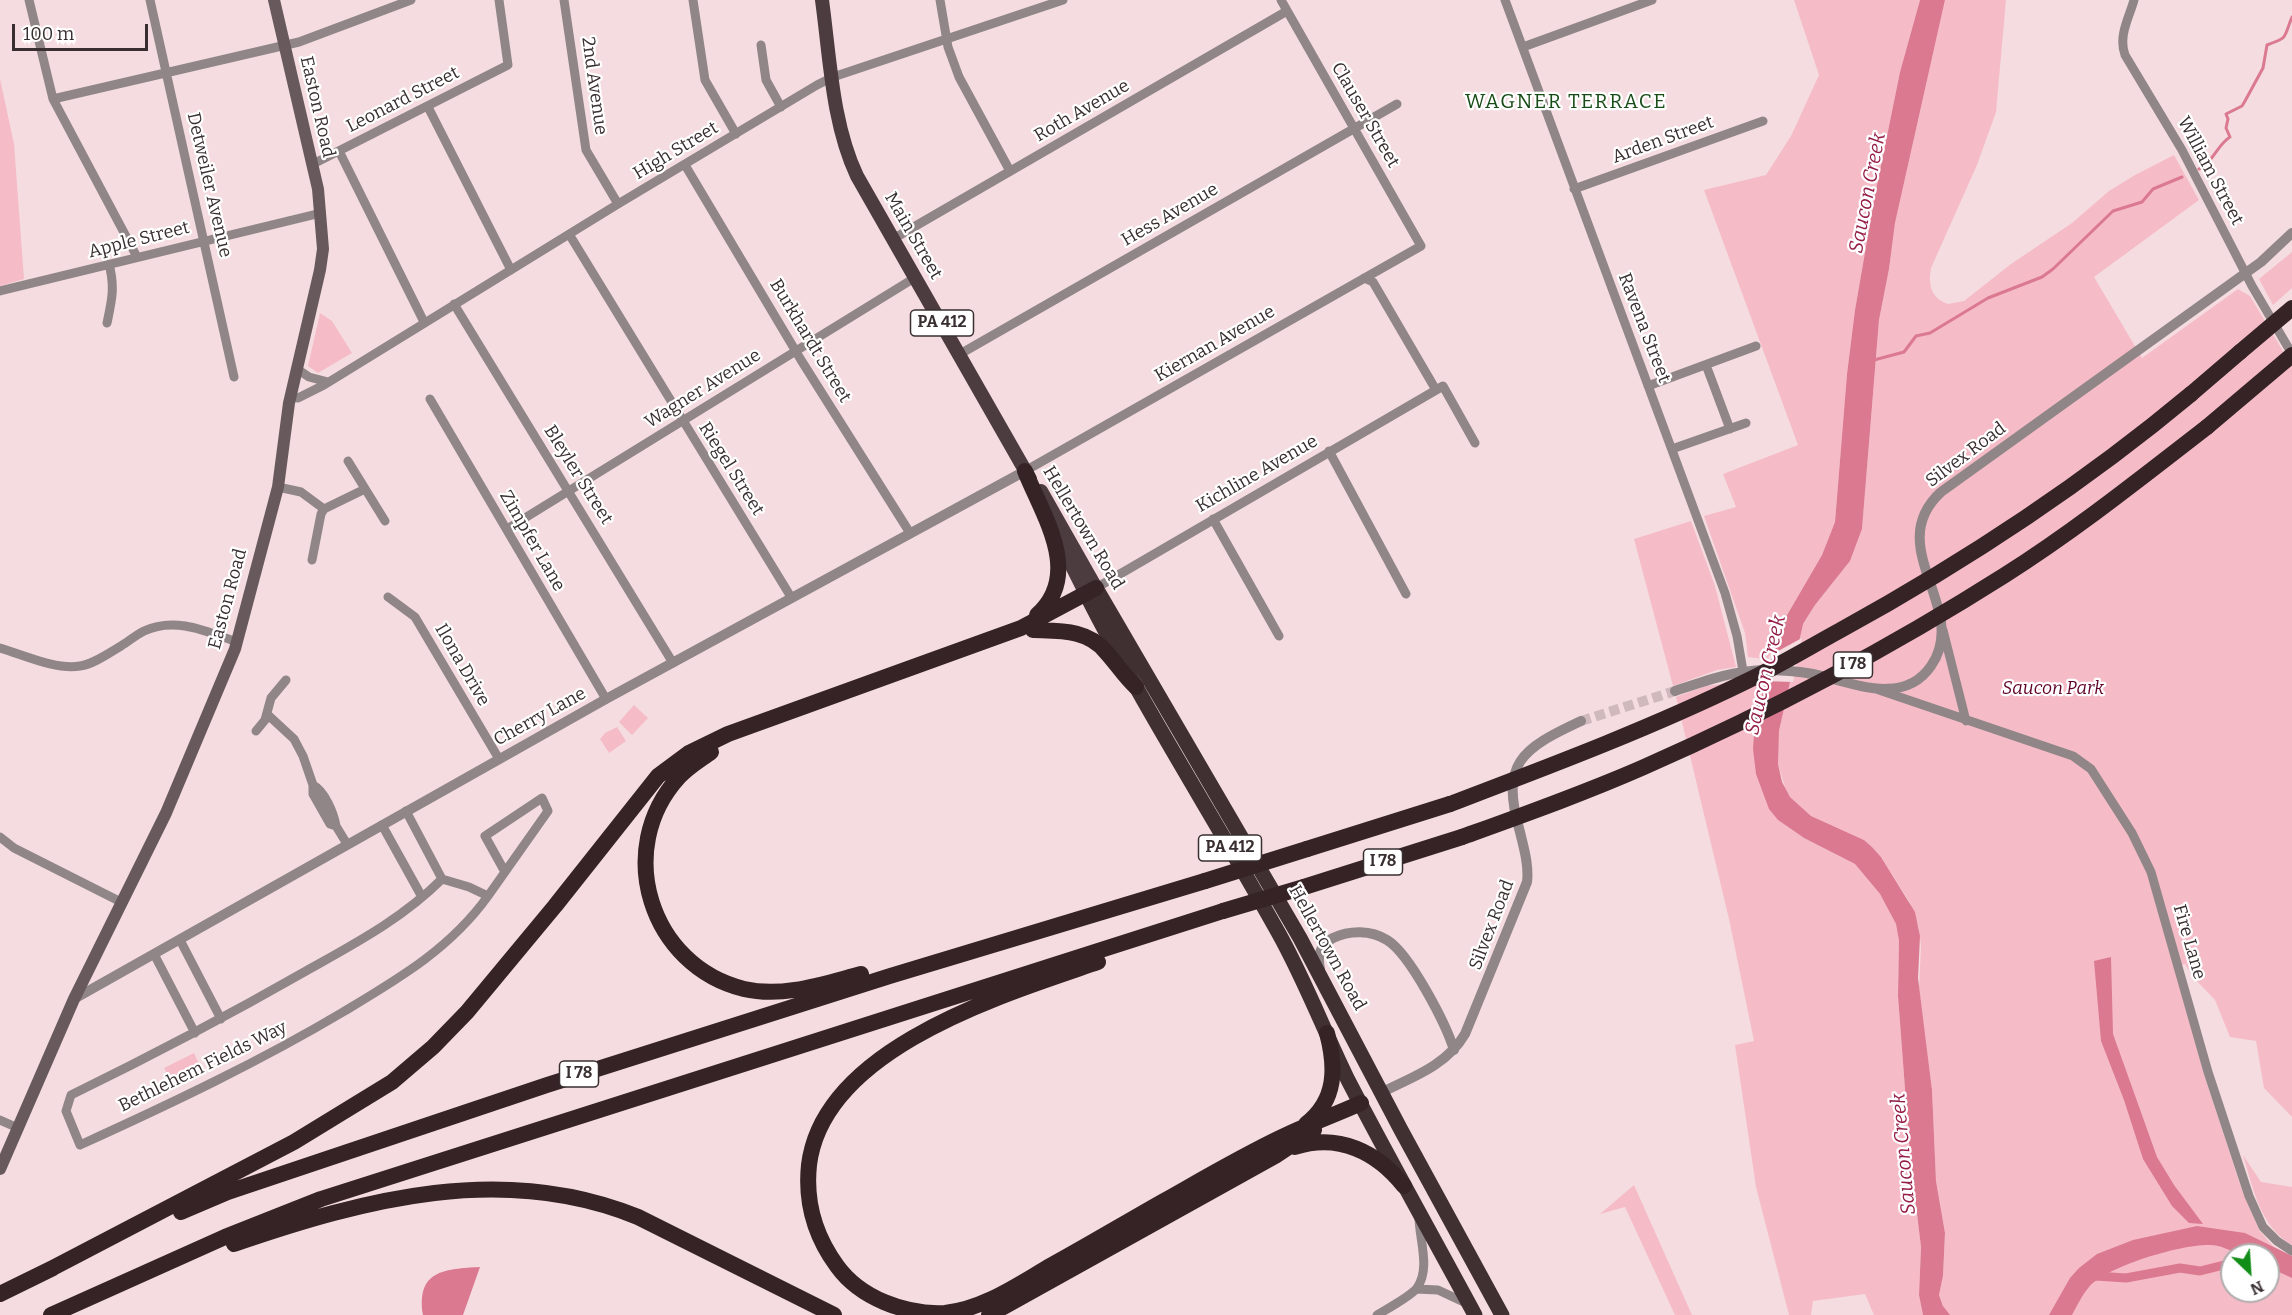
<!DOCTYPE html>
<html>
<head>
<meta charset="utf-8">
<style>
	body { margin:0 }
	#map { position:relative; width:2292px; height:1315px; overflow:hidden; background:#f5dce0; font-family:Bitter,serif }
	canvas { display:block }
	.north { position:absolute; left:2220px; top:1243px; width:60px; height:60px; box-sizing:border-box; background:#fff; border:2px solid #b0acad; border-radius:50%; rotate:155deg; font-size:16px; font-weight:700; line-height:24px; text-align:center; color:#392f31 }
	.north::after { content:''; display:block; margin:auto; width:21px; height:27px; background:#118d18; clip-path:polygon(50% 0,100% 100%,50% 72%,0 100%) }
	.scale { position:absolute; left:12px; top:24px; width:136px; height:27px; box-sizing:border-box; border:3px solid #392f31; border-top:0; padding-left:8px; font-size:18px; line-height:21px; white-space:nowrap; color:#392f31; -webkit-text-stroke:4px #fff; paint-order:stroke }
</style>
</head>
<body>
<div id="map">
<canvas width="2292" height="1315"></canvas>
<div class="north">N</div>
<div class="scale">100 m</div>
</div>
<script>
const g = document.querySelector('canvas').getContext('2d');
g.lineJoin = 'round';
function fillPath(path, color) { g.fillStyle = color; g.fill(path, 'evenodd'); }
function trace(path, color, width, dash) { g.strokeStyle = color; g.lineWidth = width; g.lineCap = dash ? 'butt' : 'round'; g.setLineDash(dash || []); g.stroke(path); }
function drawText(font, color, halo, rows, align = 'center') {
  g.font = font + ' Bitter,serif'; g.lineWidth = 4.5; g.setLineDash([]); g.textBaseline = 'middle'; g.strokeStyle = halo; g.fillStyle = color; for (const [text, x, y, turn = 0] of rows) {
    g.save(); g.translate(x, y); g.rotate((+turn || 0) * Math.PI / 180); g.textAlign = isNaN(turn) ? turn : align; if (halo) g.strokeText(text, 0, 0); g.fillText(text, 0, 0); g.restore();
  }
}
const green = new Path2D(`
	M1794,0H1920L1900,72L1875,195L1855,310L1847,374L1835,522L1822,555L1783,622L1803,624L1815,605L1850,561L1862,529L1879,320L1889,269L1895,223L1945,0H2006L1996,112L1977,165L1931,268C1928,285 1931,298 1948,304L1964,301L2011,264L2072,223L2109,191L2135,175L2174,155L2199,200L2094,277L2142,358L2238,289L2250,296L2292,366V1117L2264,1088L2256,1041L2230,1037L2215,1000L2193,977L2185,964L2175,967L2204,1074L2240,1184L2259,1230L2273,1246L2292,1256V1315H1947L1939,1295L1943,1276L1945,1233L1936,1181L1932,1090L1919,988L1921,946L1918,925L1909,901L1881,857L1872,847L1864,840L1811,816L1790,797L1786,791L1778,764V745L1779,731L1794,663L1748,657L1745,633L1704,516L1736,507L1723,474L1798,445L1704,190L1766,175L1791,136L1819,75ZM2232,1255H2268V1291H2232Z
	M0,79L14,144L24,279L0,286Z
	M2292,252V288L2273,305L2259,279Z
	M320,313L332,321L352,353L318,373L308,366Z
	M1691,521L1715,586L1736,667L1717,670L1673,686L1634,539Z
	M1737,682L1765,686L1762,696L1778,820L1804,838L1855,864L1880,894L1896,924L1899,941L1898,996L1910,1155L1921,1247L1919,1295L1923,1315H1874L1865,1294L1813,1301L1811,1315H1789L1756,1187L1735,1045L1754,1041L1729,919L1676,697L1706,686Z
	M634,705L648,718L632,735L619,722Z
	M617,727L626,741L609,753L600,739L605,733Z
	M194,1053L200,1066L170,1080L164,1068Z
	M2243,1155L2261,1182L2292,1187V1245C2260,1227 2253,1188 2243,1155Z
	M1634,1185L1692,1315H1675L1625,1207L1600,1214Z`);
const water = new Path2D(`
	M1920,0H1945L1895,223L1889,269L1879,320L1862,529L1850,561L1815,605L1803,624L1779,731L1778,764L1782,782L1790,797L1811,816L1864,840L1872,847L1881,857L1915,912L1920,936L1918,978L1932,1090L1936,1181L1945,1233L1943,1276L1939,1295L1943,1306L1950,1315H1923L1919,1295L1921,1247L1910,1155L1898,996L1899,941L1896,924L1880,894L1855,864L1804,838L1778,820L1769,809L1756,774L1753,749L1755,720L1783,622L1822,555L1835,522L1847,374L1855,310L1875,195L1900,72Z
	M2111,957L2113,1034L2157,1157L2174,1185L2203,1224L2189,1223L2172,1206L2143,1159L2124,1100L2101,1041L2094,961Z
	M2197,1226L2245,1233L2292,1256V1278L2268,1267V1255C2260,1255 2248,1257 2240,1254C2229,1251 2222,1245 2210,1245C2182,1244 2107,1266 2089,1287C2082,1295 2077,1306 2072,1315H2049L2070,1278L2079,1268L2097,1254L2133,1240Z
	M480,1267L463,1315H423C416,1270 445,1269 480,1267Z`);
const pier = new Path2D(`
	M1802,638L1793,682L1763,681L1769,656Z`);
const stream = new Path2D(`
	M2199,169C2210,166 2218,144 2230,137L2226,128L2228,119L2226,114L2242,106L2245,101L2263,68L2267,45C2289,37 2283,39 2292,17
	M1874,360L1904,352L1916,336L1930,333L1988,298L2042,277L2053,269L2113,211L2142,202L2153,189L2182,177`);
const canal = new Path2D(`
	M2092,1277L2096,1276L2126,1278L2180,1268L2200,1271L2232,1263`);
const tertiaryTunnel = new Path2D(`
	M1581,721L1675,691`);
const minor = new Path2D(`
	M29,0L53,99L137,257
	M150,0L234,377
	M564,0L586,150L618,204
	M693,0L705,80L736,134
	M940,0L948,47L959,77L1010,171
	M1505,0L1725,593L1737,636L1743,671
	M2134,0C2129,18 2118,36 2125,55L2182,150L2252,286L2292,354
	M761,45L766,80L781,107
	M1523,47L1652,0
	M53,99L299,42L411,0
	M428,107L511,270
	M339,151L424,322
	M313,164L508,65L499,0
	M685,165L801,360L910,533
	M1574,189L1763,121
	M569,234L791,597
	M893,239L1287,11
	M1364,278L1373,282L1436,390
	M0,291L321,213
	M454,304L673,663
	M107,323C112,300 115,287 109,264
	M960,354L1397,104
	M1706,365L1730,429
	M297,369L309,377L328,382
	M1648,386L1756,346
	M291,397L298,398L324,385L618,204L817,85L833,77L1063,0
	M430,399L606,699
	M1672,449L1746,423
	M1329,451L1406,594
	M348,461L385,521
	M1025,471L1421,246L1281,0
	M278,487L301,492L324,509L365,489
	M1213,519L1279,636
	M507,529L916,277
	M312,560L321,514L324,509
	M1096,588L1443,386L1475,443
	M388,597L415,617L499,759
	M1943,630L1966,721
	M0,648C24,655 55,670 80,666C94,664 109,653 121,646C129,641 136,635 144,631C175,616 208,632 237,642
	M1879,690L2073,756L2091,769L2132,833L2151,872L2208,1072L2249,1196L2263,1227L2277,1241L2292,1251
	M267,714L294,739L303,756L313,785V794L330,824L336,826L347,844
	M256,731L265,720L271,698L286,680
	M313,785C325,791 334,814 336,826
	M406,811L442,879L469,887L488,896L548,811L542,798L485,836L505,872
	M382,825L422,897
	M0,837L14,848L121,902
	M442,879C402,919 354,944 306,971C229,1015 151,1056 71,1095L66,1111L80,1145C170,1104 259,1062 343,1012C398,979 450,949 488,896
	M180,940L221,1019
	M154,954L195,1033
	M0,1120L18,1128
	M1416,1289L1438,1290L1468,1304
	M1377,1315C1387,1309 1411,1296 1417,1288C1431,1268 1419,1239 1419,1217`);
const tertiary = new Path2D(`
	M1675,691C1705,681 1732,671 1763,670C1780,670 1797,671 1813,674C1851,682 1903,707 1931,666C1971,609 1881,547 1941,492L2261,262L2292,233
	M1320,969C1317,955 1320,945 1333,938C1350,930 1371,930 1387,940C1410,954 1446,1024 1454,1050
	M74,999L606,699L1025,471
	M1382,1092C1413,1077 1447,1065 1465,1034L1527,882C1529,865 1524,849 1520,832C1500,763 1521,749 1581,721`);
const secondary = new Path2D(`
	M0,1169L74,999L166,813L235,649L278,487L289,403L320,270L323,249L318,189L274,0`);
const primary = new Path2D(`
	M822,0C830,58 832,123 857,176L1030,479
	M1041,491L1096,588
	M1056,534L1086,594`);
const trunk = new Path2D(`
	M1096,588L1300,938L1401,1130L1502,1315
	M1086,594C1145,710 1215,819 1278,932C1305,980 1324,1031 1348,1080C1389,1159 1433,1237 1475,1315`);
const motorway = new Path2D(`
	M2191,394L2240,352
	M2207,427L2292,355
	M1025,471C1043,516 1083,574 1037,615
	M1033,630C1059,631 1088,629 1106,652C1117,664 1124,676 1136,687
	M711,752C700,760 688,767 679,777C613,849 650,966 744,989C783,998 823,984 861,974
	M1307,849L1450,804
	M1304,887L1462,837
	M1098,962C1005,994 823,1048 809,1165C805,1203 815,1236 837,1266C860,1298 905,1315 945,1313C984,1309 1019,1284 1052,1265C1090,1244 1127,1222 1164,1201C1203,1179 1242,1156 1282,1137C1308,1124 1335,1115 1361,1103
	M1306,1124C1337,1100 1336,1067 1327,1033
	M1295,1147C1339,1133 1377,1152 1404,1186
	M181,1212L228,1192L547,1085L890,976L1205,881
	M234,1244C365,1199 503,1162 638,1217L834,1315
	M45,1272L294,1142L392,1082L433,1047L467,1012L555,906L658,776L689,753L728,734L1021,628L1096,588
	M0,1294L53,1268
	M51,1315L225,1237L321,1199L1223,911
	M989,1315L1275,1156L1314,1130`);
const motorwayBridge = new Path2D(`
	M2240,352L2292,308
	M1450,804C1550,766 1651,728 1747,681C1778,666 1808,648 1839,631C1963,563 2082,485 2191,394
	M1462,837C1523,815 1585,793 1644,767C1769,712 1890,648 2005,575C2076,530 2141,478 2207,427
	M1205,881L1307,849
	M1223,911L1304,887`);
const shields = [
	[942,323,63],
	[1853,665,39],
	[1230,848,63],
	[1383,862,39],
	[579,1074,39]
];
const shieldNames = [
	["PA 412",942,323],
	["I 78",1853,665],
	["PA 412",1230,848],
	["I 78",1383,862],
	["I 78",579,1074]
];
const streetNames = [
	["2nd Avenue",594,86,82],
	["Leonard Street",403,100,-27],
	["Easton Road",317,107,77],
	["Roth Avenue",1082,111,-30],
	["Clauser Street",1365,115,60],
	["Arden Street",1663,140,-20],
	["High Street",676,151,-31],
	["William Street",2210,171,62],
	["Detweiler Avenue",209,185,77],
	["Hess Avenue",1170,215,-30],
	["Main Street",913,236,60],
	["Apple Street",139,240,-14],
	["Ravena Street",1644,328,69],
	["Burkhardt Street",810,341,59],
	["Kiernan Avenue",1215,344,-30],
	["Wagner Avenue",703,389,-32],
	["Silvex Road",1966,455,-37],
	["Riegel Street",731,469,58],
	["Kichline Avenue",1257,474,-30],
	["Bleyler Street",578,475,58],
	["Hellertown Road",1083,528,59],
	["Zimpfer Lane",532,541,60],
	["Easton Road",228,599,-75],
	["Ilona Drive",462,665,60],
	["Cherry Lane",540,717,-29],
	["Silvex Road",1492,925,-69],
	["Fire Lane",2189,942,74],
	["Hellertown Road",1327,948,61],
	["Bethlehem Fields Way",203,1067,-26]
];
const parkNames = [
	["Saucon Park",2053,689]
];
const neighbourhoodNames = [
	["WAGNER TERRACE",1566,102]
];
const waterNames = [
	["Saucon Creek",1868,193,-79],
	["Saucon Creek",1766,675,-77],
	["Saucon Creek",1904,1154,-95]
];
fillPath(green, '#f5bcc7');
fillPath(water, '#db7990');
fillPath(pier, '#f5dce0');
trace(stream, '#db7990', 3);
trace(canal, '#db7990', 9);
trace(tertiaryTunnel, '#cfb9bd', 10, [10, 5]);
trace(minor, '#908687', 9);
trace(tertiary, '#908687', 10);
trace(secondary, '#685a5c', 12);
trace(primary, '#4c3c3f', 14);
trace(trunk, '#403032', 15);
trace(motorway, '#352326', 16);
trace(motorwayBridge, '#352326', 16);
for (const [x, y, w] of shields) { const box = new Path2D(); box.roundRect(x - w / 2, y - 13, w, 26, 4.5); g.fillStyle = '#fff'; g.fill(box); trace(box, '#392f31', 1.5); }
drawText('bold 16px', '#392f31', null, shieldNames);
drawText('18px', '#392f31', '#fff', streetNames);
drawText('italic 18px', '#600328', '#fff', parkNames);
g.letterSpacing = '1.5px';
drawText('20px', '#174c17', '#fff', neighbourhoodNames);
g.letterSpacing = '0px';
drawText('italic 20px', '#941e47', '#fff', waterNames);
</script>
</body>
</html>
